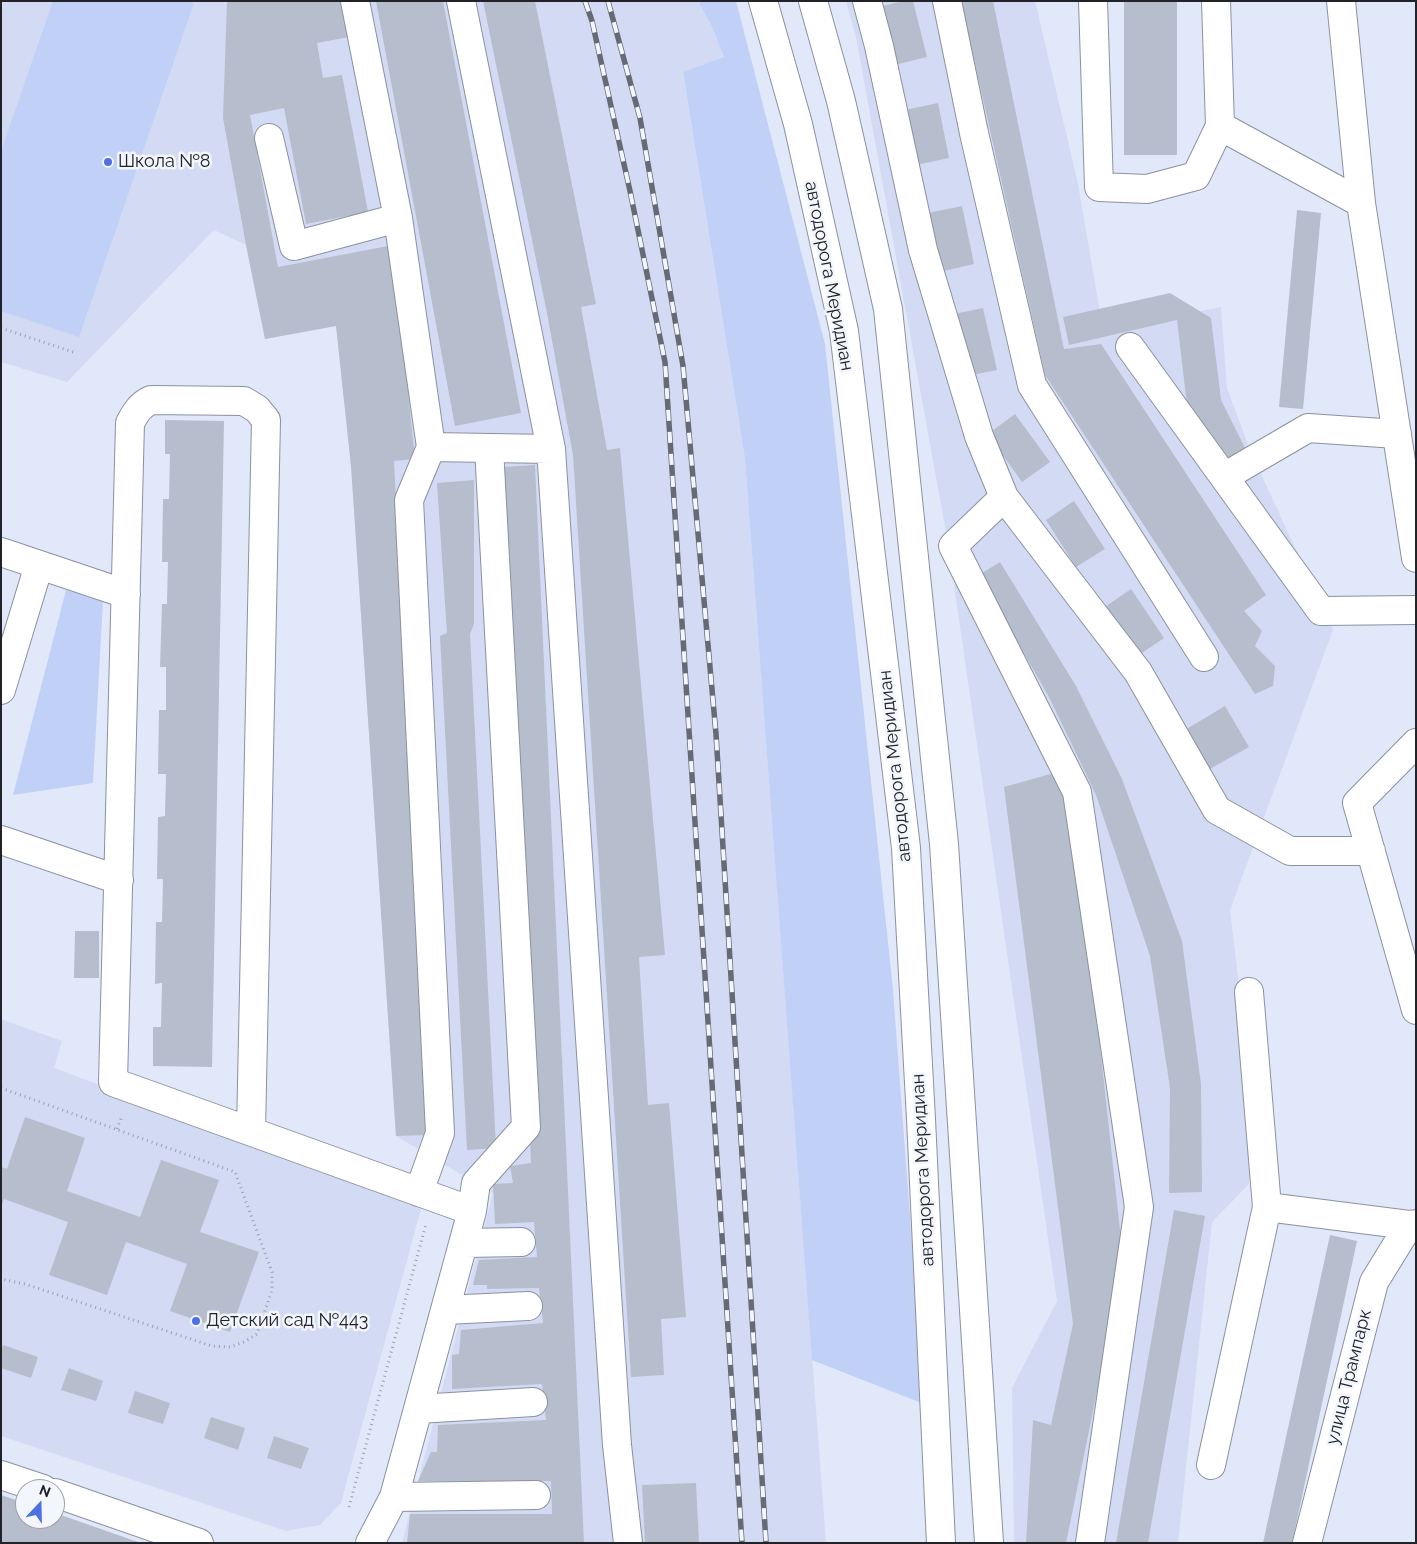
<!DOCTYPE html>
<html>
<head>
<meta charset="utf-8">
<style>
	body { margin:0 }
	#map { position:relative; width:1417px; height:1544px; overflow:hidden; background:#e1e8f9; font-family:Raleway,sans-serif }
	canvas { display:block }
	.frame { position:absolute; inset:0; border:2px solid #212329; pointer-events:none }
	.north { position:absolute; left:15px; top:1479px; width:50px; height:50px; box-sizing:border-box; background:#f3f6fc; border:1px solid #9fa2a8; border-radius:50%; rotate:21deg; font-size:14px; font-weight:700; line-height:20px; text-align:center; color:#212329 }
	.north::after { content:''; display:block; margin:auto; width:18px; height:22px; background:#4d71e5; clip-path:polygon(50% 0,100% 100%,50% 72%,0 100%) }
</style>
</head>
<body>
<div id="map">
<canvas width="1417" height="1544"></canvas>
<div class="frame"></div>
<div class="north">N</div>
</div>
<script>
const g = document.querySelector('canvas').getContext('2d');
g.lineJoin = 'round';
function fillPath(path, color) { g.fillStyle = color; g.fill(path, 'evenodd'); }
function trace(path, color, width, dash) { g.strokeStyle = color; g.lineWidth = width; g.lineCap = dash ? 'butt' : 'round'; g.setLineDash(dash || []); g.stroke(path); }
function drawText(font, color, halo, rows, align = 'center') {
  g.font = font + ' Raleway,sans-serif'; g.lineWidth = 5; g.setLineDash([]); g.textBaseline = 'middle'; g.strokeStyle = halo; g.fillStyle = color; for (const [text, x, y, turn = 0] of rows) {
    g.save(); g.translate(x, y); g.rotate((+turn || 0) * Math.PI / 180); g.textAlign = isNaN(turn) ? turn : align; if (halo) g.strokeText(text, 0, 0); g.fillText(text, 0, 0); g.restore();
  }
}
const built = new Path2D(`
	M1,1H698L713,29L724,57L683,73L745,459L826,1543H402L493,1193L396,1136L351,466L336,326L265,339L246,245L214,230L67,382L1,362Z
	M846,1H1035L1078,184L1103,330L1221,307L1227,388L1250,450L1333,630L1230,910L1255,1119L1249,1184L1212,1222L1178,1543H1014L1012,1388L1057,1301L948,543L856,37Z
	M1,1019L62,1041L54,1068L422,1205L341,1503L320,1525L286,1531L1,1436Z`);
const green = new Path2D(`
	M53,1H189L194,3L79,337L1,311V151Z
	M698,1H736L825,344L893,990L924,1404L812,1360L745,459L683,72L724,57L713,29Z
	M66,590L103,600L93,783L13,795Z`);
const building = new Path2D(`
	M227,1H342L349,37L317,43L323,78L342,75L368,212L306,224L284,108L250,115L278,267L388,246L400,314L415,459L394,461L429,1135L396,1136L351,466L336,326L265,339L246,245L223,118Z
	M376,1H443L521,413L455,426Z
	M483,1H535L596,304L581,307L607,450L620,448L665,955L639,957L648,1105L669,1103L686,1317L661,1319L664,1375L631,1377L573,455L547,313Z
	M903,1H913L927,57L886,67L871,9Z
	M961,1H993L1064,349L1101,344L1266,595L1244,611L1262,631L1255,646L1275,666L1273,686L1255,694L1045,375Z
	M1124,1H1177V155H1124Z
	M938,103L949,158L907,167L896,112Z
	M962,206L974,264L931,274L918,215Z
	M1297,210L1321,213L1303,409L1279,407Z
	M1170,293L1211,318L1221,400L1246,450L1217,465L1187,405L1177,320L1069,345L1063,317Z
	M983,308L997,370L967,376L954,314Z
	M1015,414L1050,462L1022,482L988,434Z
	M165,420L224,421L212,1067L153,1066V1027H161L162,983L155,984L156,922H162L163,879H157L158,817L165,816L166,774H158L159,710H166V667H160L162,604H167L168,562H162L163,499H169L170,454H165Z
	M535,465L584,1543H407L410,1514H552L551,1481H418L431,1452H437L438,1425L546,1420L542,1384L452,1389V1355L459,1354L461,1330L543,1323L539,1288L487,1289V1285H473L479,1260L537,1257L534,1222L495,1224L493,1184L513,1183L510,1166L531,1163L504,467Z
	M474,480V624L470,634L496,1148L467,1150L440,636L447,633L437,483Z
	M1074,501L1105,549L1076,567L1046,520Z
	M1000,562L1076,686L1122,779L1182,941L1201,1084L1202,1192L1169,1193L1170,1088L1150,956L1096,795L1049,697L979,575Z
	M1131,589L1164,638L1136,657L1102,609Z
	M1225,706L1249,747L1208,770L1185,730Z
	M1054,773L1077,834L1120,1230L1118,1289L1066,1543H1026L1033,1420L1051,1425L1073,1324L1004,787Z
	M75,931H99V978H74Z
	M25,1117L85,1138L67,1191L140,1217L161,1160L219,1180L200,1232L259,1252L230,1332L170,1311L187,1264L126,1242L107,1295L49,1275L68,1222L4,1199L1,1207V1167L7,1169Z
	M1174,1210L1205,1216L1148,1543H1116Z
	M1330,1235L1357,1241L1292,1543H1263Z
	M3,1345L38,1357L31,1378L1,1368V1351Z
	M69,1368L103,1381L96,1401L61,1390Z
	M135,1391L170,1403L163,1424L128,1413Z
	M211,1417L245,1428L238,1450L204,1438Z
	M274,1436L309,1448L301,1469L267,1458Z
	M696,1483L699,1543H645L642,1485Z
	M1,1495L25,1503V1519H55V1513L141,1543H1Z`);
const path = new Path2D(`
	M1,328L76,353
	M1,1088L235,1172L272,1272V1290L257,1334L244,1342L230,1347L212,1346L25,1284L1,1279
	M117,1129L122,1116
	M349,1507L426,1224`);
const minor = new Path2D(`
	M355,1L398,218L431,447L409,500L440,1133L419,1192
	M461,1L551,449L617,1445L628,1543
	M867,1L879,46L923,250L979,436L1004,497L1138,672L1217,810L1290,851H1371
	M947,1L974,133L1032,385L1204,657
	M1093,1L1099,187L1147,189L1196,176L1220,126
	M1216,1L1220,126L1361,203L1416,558
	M1341,1L1361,203
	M269,138L294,246L398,218
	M1130,347L1321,611L1416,610
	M431,447L551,449
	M1224,477L1308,428L1397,434
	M1004,497L953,546L1077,792L1139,1207L1090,1543
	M1,552L126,594
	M1,690L39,565
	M1416,743L1357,803L1416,1010
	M1,840L119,880
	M251,1131L266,420L257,409L244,401L151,400C140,405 136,412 130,423L113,1082L472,1211
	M1267,1207L1409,1225
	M464,1243L521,1242
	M445,1310L528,1306
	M418,1409L533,1402
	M1211,1465L1267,1207L1249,992
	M1,1475L43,1489
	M55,1493L199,1543
	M394,1497L536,1495
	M370,1543L394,1497L472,1211L476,1183L526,1127L489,448
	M1307,1543L1374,1282L1409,1225L1416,1224`);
const major = new Path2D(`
	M763,1L798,124L844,331L906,848L921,1119L941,1543
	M813,1L841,101L888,309L944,844L989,1543`);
const rail = new Path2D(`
	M585,1L592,21L630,191L665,362L742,1543
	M608,1L640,118L683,366L716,734L766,1543`);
const markers = [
	[108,162,5,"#4d71e5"],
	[196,1321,5,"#4d71e5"]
];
const poiNames = [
	["Школа №8",118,162],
	["Детский сад №443",206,1321]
];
const streetNames = [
	["автодорога Меридиан",829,276,79],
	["автодорога Меридиан",895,766,-96],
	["автодорога Меридиан",923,1170,-93],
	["улица Трампарк",1349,1377,-76]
];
fillPath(built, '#d2dbf3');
fillPath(green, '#c1d0f6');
fillPath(building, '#b6bdcd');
trace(minor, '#8b91a1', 30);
trace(major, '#8b91a1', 30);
trace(path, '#9ba0ad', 3, [1, 4]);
trace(minor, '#fff', 28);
trace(major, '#fff', 28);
trace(rail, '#666a74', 5.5);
trace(rail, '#f3f6fc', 4, [11]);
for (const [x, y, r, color] of markers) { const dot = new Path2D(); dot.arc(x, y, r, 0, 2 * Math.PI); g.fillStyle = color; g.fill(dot); trace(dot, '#f3f6fc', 2); }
drawText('18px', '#212329', '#f3f6fc', poiNames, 'left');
drawText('18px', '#212329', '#f3f6fc', streetNames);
</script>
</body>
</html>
